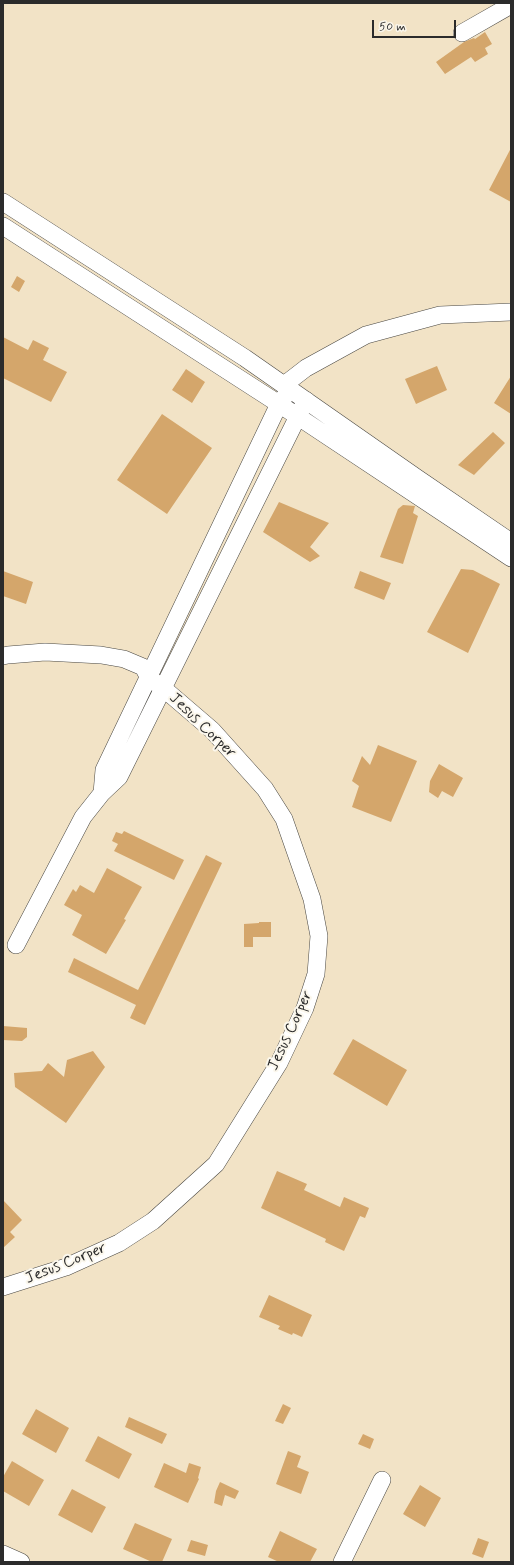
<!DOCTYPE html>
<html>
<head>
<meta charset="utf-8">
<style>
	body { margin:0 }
	#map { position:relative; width:514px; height:1565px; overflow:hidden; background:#f2e3c6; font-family:Mynerve,sans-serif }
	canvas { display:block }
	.frame { position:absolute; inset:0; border:4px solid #2b2b2b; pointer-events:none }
	.scale { position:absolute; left:372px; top:20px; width:84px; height:18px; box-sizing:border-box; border:2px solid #2b2b2b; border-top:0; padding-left:5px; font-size:12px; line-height:14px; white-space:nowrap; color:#2b2b2b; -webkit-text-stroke:3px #fbf7ec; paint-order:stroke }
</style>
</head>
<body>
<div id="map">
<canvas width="514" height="1565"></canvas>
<div class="frame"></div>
<div class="scale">50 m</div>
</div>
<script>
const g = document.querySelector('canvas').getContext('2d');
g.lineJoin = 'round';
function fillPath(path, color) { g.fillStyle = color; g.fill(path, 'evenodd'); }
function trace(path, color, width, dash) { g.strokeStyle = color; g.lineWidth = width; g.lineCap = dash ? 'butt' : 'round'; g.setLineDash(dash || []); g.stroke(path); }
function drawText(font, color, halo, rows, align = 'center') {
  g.font = font + ' Mynerve,sans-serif'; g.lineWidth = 4; g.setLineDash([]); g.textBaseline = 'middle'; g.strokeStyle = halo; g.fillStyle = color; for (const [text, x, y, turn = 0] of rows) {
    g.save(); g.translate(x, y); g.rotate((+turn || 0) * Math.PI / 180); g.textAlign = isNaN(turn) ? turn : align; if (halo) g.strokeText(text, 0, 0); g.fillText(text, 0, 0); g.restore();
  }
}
const building = new Path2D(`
	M485,32L492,44L485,48L488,54L475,62L471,57L445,74L436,62L464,42L474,38L475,39Z
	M511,148V202L489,190Z
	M17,276L25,281L19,292L11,287Z
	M3,337L28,350L33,340L49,348L43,360L67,372L51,402L3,378Z
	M437,366L447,390L416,404L405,379Z
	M186,369L205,382L192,403L172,390Z
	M511,376V414L494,403Z
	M162,414L212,448L167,514L117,480Z
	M493,432L505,443L474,475L458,465Z
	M279,502L329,523L310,547L320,556L310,562L263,532Z
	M403,505L415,506L413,513L418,516L403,564L380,557L398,509Z
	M461,569L473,570L500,584L468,653L427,632Z
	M3,571L33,582L26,604L3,596Z
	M360,571L391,583L384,600L354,588Z
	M378,745L417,761L391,822L352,807L359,786L352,781L362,756L370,765Z
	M439,764L463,778L453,797L442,791L438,798L429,792L430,781Z
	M124,831L184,860L174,880L114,851L118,844L112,841L116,832L122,834Z
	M206,855L222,863L145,1025L130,1018L136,1005L68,972L74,958L138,990Z
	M107,868L142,887L124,919L126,920L106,954L72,935L82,915L64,905L73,889L76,892L80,885L94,893Z
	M259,922H271V937H253V947H244V924L259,923Z
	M3,1026L27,1028V1037L22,1041L3,1040Z
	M353,1039L407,1070L387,1106L333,1074Z
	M93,1051L105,1067L66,1123L15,1087L14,1073L42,1071L48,1063L64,1077L67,1060Z
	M277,1171L307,1184L304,1190L340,1207L344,1197L369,1208L365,1218L360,1216L344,1251L325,1242L326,1239L261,1208Z
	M3,1200L22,1220L10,1232L15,1237L3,1248Z
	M269,1295L312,1315L302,1337L293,1333L292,1335L278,1329L280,1326L259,1317Z
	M283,1404L291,1408L283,1424L275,1421Z
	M36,1409L69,1428L56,1453L22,1434Z
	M129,1417L167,1434L162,1444L125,1427Z
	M363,1434L374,1439L370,1449L358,1444Z
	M98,1436L132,1454L119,1479L85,1461Z
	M288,1451L301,1456L297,1467L309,1472L301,1494L276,1484Z
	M12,1461L44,1480L29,1506L3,1491V1477Z
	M164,1463L186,1473L189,1463L201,1467L198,1478L199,1479L188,1503L154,1487Z
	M220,1482L239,1491L235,1499L225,1495L222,1506L214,1503L216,1491Z
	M420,1485L441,1498L425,1527L403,1514Z
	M72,1489L106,1507L92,1533L58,1515Z
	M135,1523L172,1539L162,1562H152L123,1549Z
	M280,1531L317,1549L310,1562H279L268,1557Z
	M478,1538L489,1542L483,1558L472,1554Z
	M191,1540L208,1545L205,1556L187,1551Z`);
const minor = new Path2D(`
	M462,33L511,5
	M3,202L245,358L417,478L511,542
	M3,226L279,404L511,558
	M284,385L306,368L366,335L440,315L511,312
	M3,656L8,655L45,652L101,655L124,659L143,667L149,678L163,688L212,730L265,789L284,819L312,899L319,936L316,974L305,1008L279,1063L216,1164L153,1221L119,1243L66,1267L3,1287
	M102,793L104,770L279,404L285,396
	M16,945L83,817L102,793L119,777L306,400
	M3,1554L21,1562
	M342,1562L382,1480`);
const streetNames = [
	["Jesus Corper",202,726,44],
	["Jesus Corper",291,1031,-65],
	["Jesus Corper",66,1264,-22]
];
fillPath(building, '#d4a66b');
trace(minor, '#494742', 18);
trace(minor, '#fff', 17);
drawText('16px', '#2b2b2b', '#fbf7ec', streetNames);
</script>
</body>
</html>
